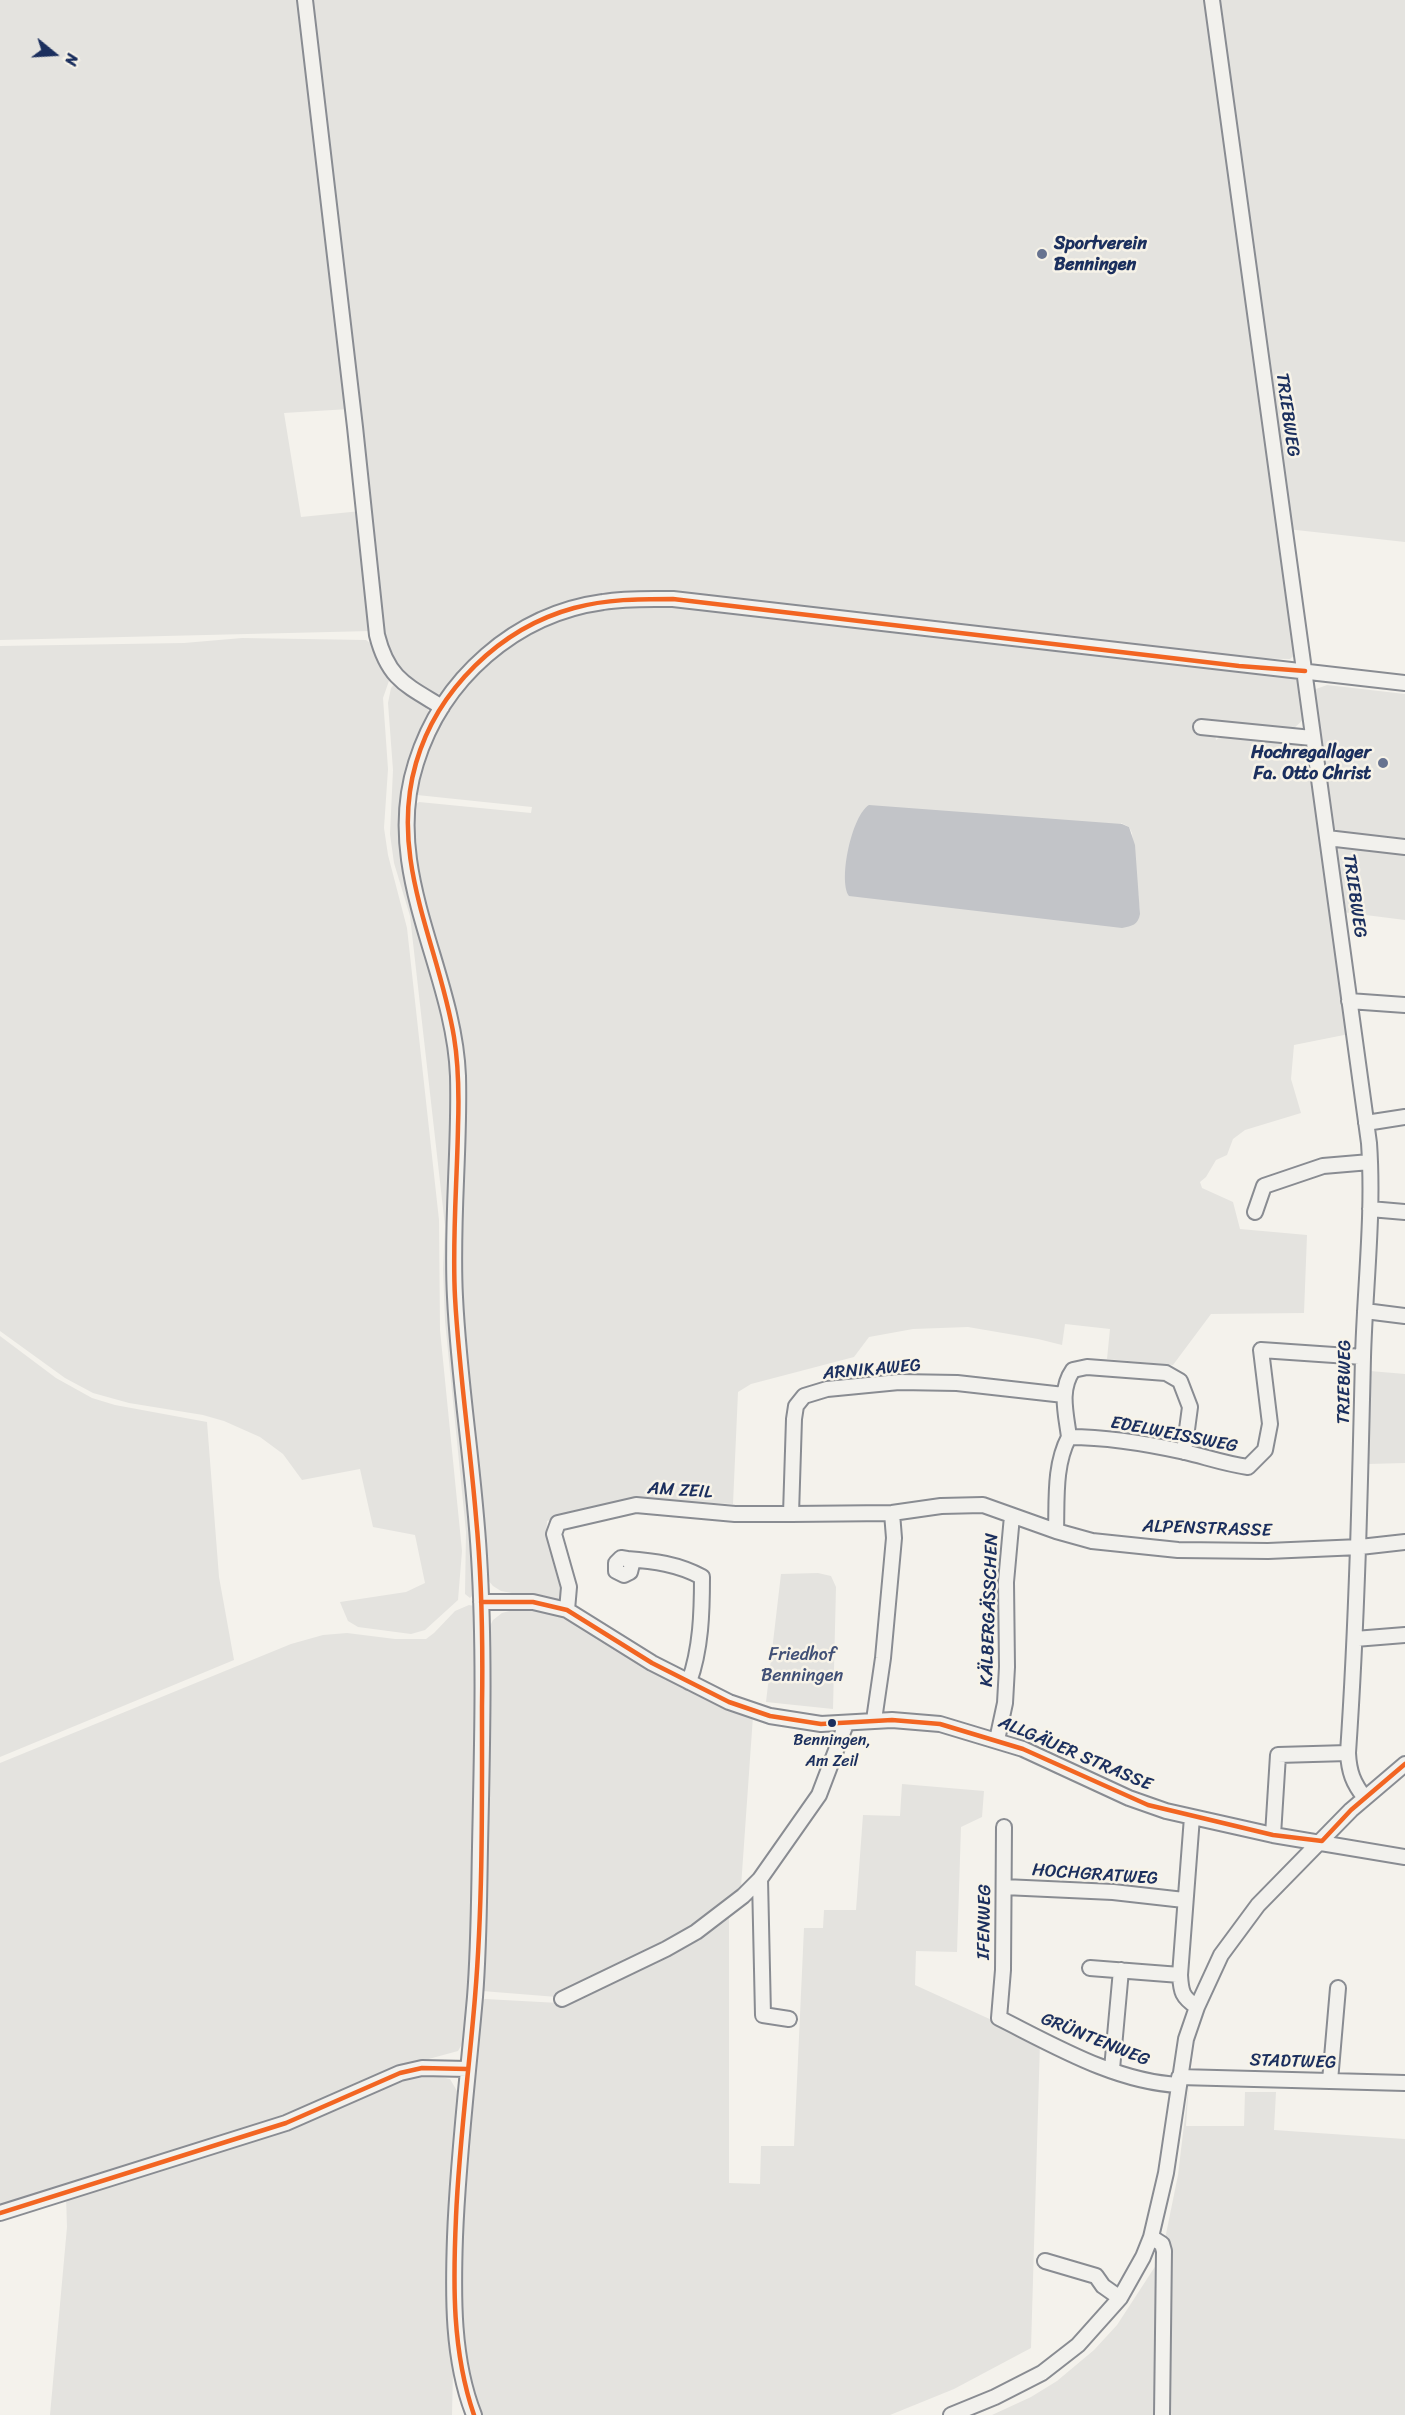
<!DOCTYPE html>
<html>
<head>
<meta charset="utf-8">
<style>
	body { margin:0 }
	#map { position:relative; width:1405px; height:2415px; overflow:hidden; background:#f4f2ec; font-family:Sriracha,sans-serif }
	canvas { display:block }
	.north { position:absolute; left:24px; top:24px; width:60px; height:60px; -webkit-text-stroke:4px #f7f3e8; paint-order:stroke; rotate:108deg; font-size:16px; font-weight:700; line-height:24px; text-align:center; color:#1b2f5e }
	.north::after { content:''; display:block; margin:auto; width:21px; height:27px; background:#1b2f5e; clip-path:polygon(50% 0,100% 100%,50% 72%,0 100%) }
</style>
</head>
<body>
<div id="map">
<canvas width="1405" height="2415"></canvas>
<div class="north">N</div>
</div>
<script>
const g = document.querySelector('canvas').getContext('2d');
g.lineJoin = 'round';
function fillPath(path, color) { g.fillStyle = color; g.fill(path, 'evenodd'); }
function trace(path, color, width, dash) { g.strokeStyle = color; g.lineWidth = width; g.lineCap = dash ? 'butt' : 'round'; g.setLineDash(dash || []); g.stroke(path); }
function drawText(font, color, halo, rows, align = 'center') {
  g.font = font + ' Sriracha,sans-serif'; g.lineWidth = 5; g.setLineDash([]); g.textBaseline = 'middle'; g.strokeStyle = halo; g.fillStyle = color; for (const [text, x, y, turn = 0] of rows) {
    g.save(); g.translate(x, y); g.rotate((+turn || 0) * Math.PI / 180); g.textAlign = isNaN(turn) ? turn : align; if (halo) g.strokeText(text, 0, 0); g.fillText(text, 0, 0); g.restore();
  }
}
const built = new Path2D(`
	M0,0H300L349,409L284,413L301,517L361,511L371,631L0,640Z
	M308,0H1405V542L1287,529L1297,653L1290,659L1223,658L702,598L551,610L512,629L442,693L432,695L406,679L385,648Z
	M655,604L696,607L1187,664L1292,678L1301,682L1305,718L1292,730L1213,723L1216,740L1222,736H1242L1303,742L1309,745L1349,1034L1294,1045L1291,1079L1301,1113L1245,1130L1233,1139L1227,1155L1216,1160L1206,1177L1200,1182L1202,1188L1233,1202L1240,1229L1307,1235L1304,1313L1211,1314L1173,1365L1107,1359L1110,1329L1065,1324L1062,1345L1038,1339L968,1327L913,1329L869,1337L854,1357L751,1384L738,1392L733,1504L636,1499L593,1506L547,1521L546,1537L560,1576L564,1596L561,1599L550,1600L501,1591L493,1586L487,1579L460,1310L459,1036L449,988L433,936L413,856V806L419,802L531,813L532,807L417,795L415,793L420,772L432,738L442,718L478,669L510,643L559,618L597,609ZM1121,823L1129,827L1132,833L1140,914Z
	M242,638L366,640L374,646L390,678L383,698L388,769L384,828L388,855L407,928L439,1220L440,1330L462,1551L458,1600L425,1630L411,1634L358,1627L348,1621L342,1607L340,1602L406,1592L425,1583L415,1535L373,1527L360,1469L302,1480L283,1454L260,1437L224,1421L203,1415L129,1403L93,1393L65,1378L0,1331V646L184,643Z
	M396,682L425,703L430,714L402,841L405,875L442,1001L453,1072L449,1243L473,1543L475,1593L470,1598L465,1594L466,1532L445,1321L443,1269L445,1226L410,916L394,863L390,834L393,770L388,703L391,688Z
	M1327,685L1405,694V920L1342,912L1313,694L1316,689Z
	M0,1336L56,1378L92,1398L115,1405L207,1422L219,1577L234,1660L0,1757Z
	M1370,1371L1405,1374V1463L1368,1464Z
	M818,1573L831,1576L836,1587L833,1709L766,1702L781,1574Z
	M469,1605L475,1606L477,1611L473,1911L465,2039L458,2051L399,2067L290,2115L0,2207V1763L291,1644L323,1635L347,1633L395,1639H426L434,1633L455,1611Z
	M524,1607L561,1614L753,1716L741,1887L738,1893L691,1929L557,1997L482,1991L487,1632L493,1620L502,1613Z
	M902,1784L984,1791L982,1817L961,1827L957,1952L916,1951L915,1985L1040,2042L1031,2348L954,2389L890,2415H480L466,2366L461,2327L460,2221L481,2001L485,1999L559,2003L732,1910L729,1917V2183L760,2184L761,2146H794L804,1928H823L824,1910H856L863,1815L900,1816Z
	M411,2075H430L450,2079L457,2091L459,2102L452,2415H50L67,2227L66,2196Z
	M1189,2083L1186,2126H1244L1245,2092H1276L1274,2130L1405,2139V2415H1164L1165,2239L1178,2175Z
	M1160,2259L1159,2415H992L1031,2397L1057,2381L1094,2350L1117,2325Z`);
const water = new Path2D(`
	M869,805L1122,824L1129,827L1135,845L1140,914C1138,925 1132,926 1122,928L849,896C838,880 852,815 869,805Z`);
const minor = new Path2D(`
	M305,0L355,427L377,635C388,679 406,685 442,707
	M1212,0L1369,1143C1374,1214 1365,1286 1363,1357C1360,1489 1357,1621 1348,1753C1349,1772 1353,1783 1365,1798
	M1201,727L1312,738
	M1327,838L1405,847
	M1349,1001L1405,1005
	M1366,1123L1405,1117
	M1370,1209L1405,1212
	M1255,1212L1264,1186L1323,1166L1370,1162
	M1365,1311L1405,1316
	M1069,1437C1066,1413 1059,1390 1073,1370L1087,1367L1166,1373L1180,1381L1190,1407L1184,1452
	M791,1514L794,1419L796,1406L804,1396L827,1389L899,1382L957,1383L1064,1395
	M1056,1531C1057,1500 1054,1465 1069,1437C1105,1437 1149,1444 1185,1452C1206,1457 1226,1464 1248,1467L1265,1450L1270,1424L1261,1350L1363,1357
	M621,1558L627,1559L632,1564L630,1572L624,1575L616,1571V1563Z
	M627,1559C654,1561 678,1564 702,1577C702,1612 701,1649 689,1682
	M481,1602H533L567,1610L652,1663L729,1702L770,1716L821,1724L892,1720L940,1724L1023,1749L1129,1798L1166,1811L1273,1835L1405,1857
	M567,1610L569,1587L554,1534L558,1523L636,1505L735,1514H791L892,1513L941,1506L983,1505L1056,1531L1092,1541L1178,1550L1268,1551L1360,1547L1405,1542
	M1355,1639L1405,1635
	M874,1720L883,1658L894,1538L892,1513
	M997,1740L1005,1703L1007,1667L1006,1582L1012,1516
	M1192,1817L1180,1975C1181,1992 1182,1997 1197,2007
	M1004,1827L1003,1970L999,2018C1055,2046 1116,2082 1179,2085
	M1273,1835L1278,1755L1348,1753
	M760,1879L763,2015L789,2019
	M1004,1887L1113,1892L1184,1900
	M1090,1968L1180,1975
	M562,1999L666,1949L696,1932L743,1896L760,1879L819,1795L846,1724
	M1112,2069L1121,1970
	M1179,2077L1405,2083
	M1330,2081L1338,1988
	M0,2213L286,2123L400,2073L422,2068L467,2069
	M1151,2237L1162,2244L1164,2251L1162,2415
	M1045,2261L1096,2276L1103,2286L1120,2298
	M474,2415C452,2360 453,2295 455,2237C458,2156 468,2077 475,1997C479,1947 479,1897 480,1847C482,1750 485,1653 479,1556C474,1469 459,1383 455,1297C451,1223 460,1150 458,1076C454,969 381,872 416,763C442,679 515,614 603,602C626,598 649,599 673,599L1405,683
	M951,2415L995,2397L1042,2373L1078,2345L1120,2298L1143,2257L1151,2237L1166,2173L1186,2039L1197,2007L1221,1955L1258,1905L1351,1810L1405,1764`);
const bus1 = new Path2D(`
	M481,1602H533L567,1610L652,1663L729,1702L770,1716L821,1724L892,1720L940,1724L1023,1749L1148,1805L1273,1835L1322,1841L1351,1810L1405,1764
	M0,2213L286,2123L400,2073L422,2068L467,2069
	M474,2415C452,2351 453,2284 456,2217C459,2144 469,2071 475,1997C483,1901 482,1803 482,1707C483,1644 482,1580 476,1517C470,1444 459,1371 455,1297C452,1241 457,1184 458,1127C459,1097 459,1067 454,1037C439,945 388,859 416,763C437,690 500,628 574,608C607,599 639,599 673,599L1239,666L1305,671`);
const markers = [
	[1042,254,6,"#677390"],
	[1383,763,6,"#677390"],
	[832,1723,5,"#1b2f5e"]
];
const busNames = [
	["Benningen,",832,1741],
	["Am Zeil",832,1762]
];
const poiNames = [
	["Sportverein",1054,244],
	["Benningen",1054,265],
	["Hochregallager",1371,753,"right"],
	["Fa. Otto Christ",1371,774,"right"]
];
const streetNames = [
	["TRIEBWEG",1287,415,82],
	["TRIEBWEG",1354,896,82],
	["ARNIKAWEG",872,1370,-5],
	["TRIEBWEG",1345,1382,-89],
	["EDELWEISSWEG",1174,1435,11],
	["AM ZEIL",680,1491,4],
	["ALPENSTRASSE",1207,1529,2],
	["KÄLBERGÄSSCHEN",990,1610,-88],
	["ALLGÄUER STRASSE",1075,1754,23],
	["HOCHGRATWEG",1095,1875,4],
	["IFENWEG",985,1922,-89],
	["GRÜNTENWEG",1095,2040,22],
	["STADTWEG",1293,2062,2]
];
const parkNames = [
	["Friedhof",802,1655],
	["Benningen",802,1676]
];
fillPath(built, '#e4e3df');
fillPath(water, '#c2c4c8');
trace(minor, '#898c92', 18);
trace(minor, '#f2f1ed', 14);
trace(bus1, '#f26522', 4.5);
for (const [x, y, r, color] of markers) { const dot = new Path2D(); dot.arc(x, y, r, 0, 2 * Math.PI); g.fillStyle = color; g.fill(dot); trace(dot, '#f7f3e8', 2); }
drawText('16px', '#1b2f5e', '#f7f3e8', busNames);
drawText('bold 18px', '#1b2f5e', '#f7f3e8', poiNames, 'left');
drawText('18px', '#1b2f5e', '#f7f3e8', streetNames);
drawText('18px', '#415076', '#f7f3e8', parkNames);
</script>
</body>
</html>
